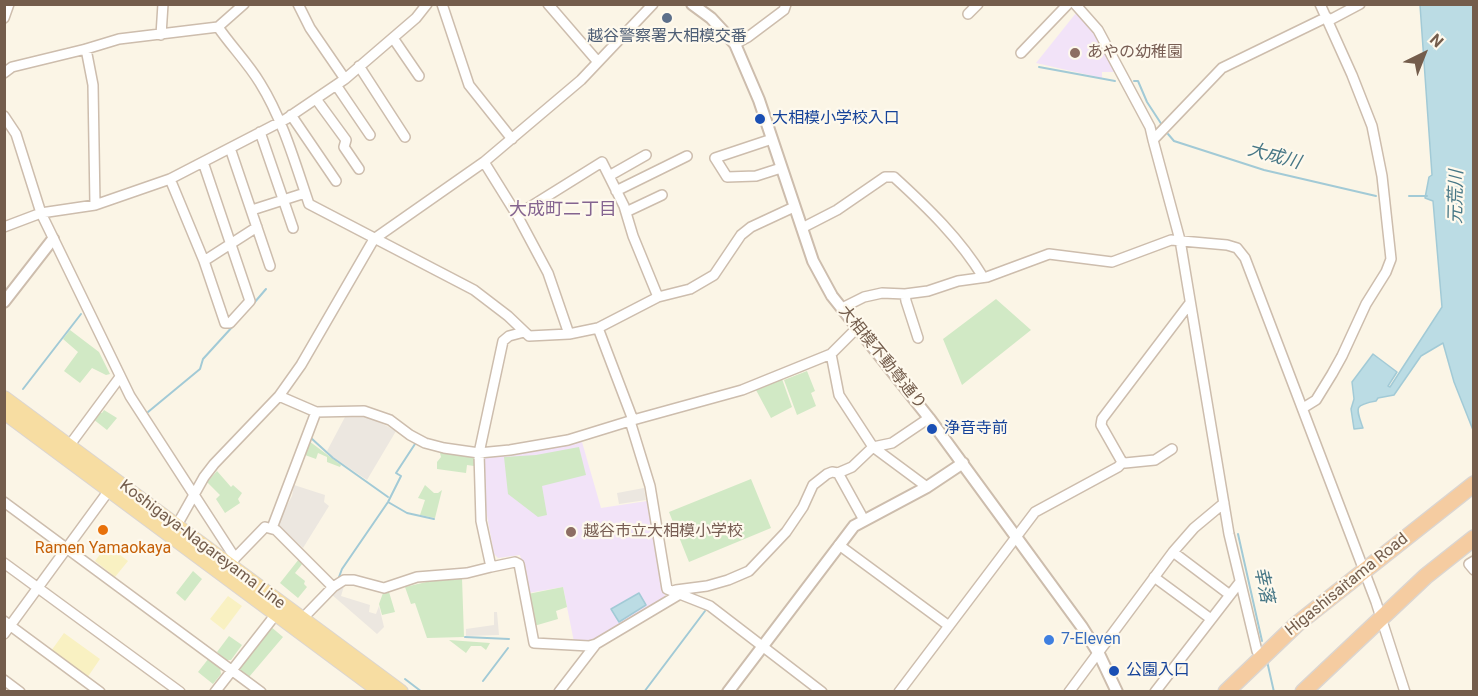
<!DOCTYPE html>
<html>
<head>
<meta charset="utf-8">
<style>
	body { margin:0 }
	#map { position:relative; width:1478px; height:696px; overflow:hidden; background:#fbf5e6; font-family:Roboto,sans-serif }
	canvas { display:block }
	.frame { position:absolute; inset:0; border:6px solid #745d4c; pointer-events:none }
	.north { position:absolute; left:1394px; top:24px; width:60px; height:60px; -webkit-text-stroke:4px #fef9ed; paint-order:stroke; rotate:43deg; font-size:16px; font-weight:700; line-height:24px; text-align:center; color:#745d4c }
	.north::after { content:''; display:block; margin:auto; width:21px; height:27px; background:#745d4c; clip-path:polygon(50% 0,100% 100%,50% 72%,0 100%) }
</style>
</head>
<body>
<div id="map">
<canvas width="1478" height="696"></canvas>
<div class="frame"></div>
<div class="north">N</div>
</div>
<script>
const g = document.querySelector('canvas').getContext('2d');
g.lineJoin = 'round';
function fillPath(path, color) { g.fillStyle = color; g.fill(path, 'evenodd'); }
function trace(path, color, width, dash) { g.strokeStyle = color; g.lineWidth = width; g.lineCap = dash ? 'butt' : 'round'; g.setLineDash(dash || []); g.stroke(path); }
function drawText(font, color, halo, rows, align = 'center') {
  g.font = font + ' Roboto,"Noto Sans JP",sans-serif'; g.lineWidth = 4.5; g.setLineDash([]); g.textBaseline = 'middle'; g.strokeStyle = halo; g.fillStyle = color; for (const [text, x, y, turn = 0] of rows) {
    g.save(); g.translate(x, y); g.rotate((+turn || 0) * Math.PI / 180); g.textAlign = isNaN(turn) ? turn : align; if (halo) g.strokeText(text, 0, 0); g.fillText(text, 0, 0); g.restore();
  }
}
const industrial = new Path2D(`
	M366,415L396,431L367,480L334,458L327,451L345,417Z
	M294,485L325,495L324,502L329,506L303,548L277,524L292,496Z
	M644,488L646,500L619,504L617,493Z
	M341,585L344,586L341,596L370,605L369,612L376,614L379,606L384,627L377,634L331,594Z
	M494,612H497L499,635L466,636V629L494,625Z`);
const education = new Path2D(`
	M1076,13L1102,43L1115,72H1102V78L1036,63Z
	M582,442L601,508L647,501L665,595L664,599L591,643L574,642L563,587L528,593L520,555L498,558L494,554L486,510L483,460L488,455L533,452Z`);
const green = new Path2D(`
	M996,299L1031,330L962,385L943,339Z
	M70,330L99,352L110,374L106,375L92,368L80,383L64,371L78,352L63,339Z
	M807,371L815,391L811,393L816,406L797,415L784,380Z
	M782,379L792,407L771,418L756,390Z
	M104,410L117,418L107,430L93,419L99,412L102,413Z
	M309,441L341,465L340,467L327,462V457L318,453L316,459L305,455Z
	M579,447L586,475L542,486L547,515L538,517L508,494L504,457L536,455Z
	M439,449L474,457V466L467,465L466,473L437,469V462L441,457Z
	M217,471L231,487L233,485L242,493L238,499L240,503L225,513L216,499L220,495L207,482Z
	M751,479L771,528L689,562L669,512Z
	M425,485L434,493H438L442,490L435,518L420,515L425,500L418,498Z
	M299,559L303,563L295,573L305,581L304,584L307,587L298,598L280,583Z
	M193,571L202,579L185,601L176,593Z
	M462,578L464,637L427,638L415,603L411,604L405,587L439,579Z
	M563,587L567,607L556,611L558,619L534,626L528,594Z
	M389,592L395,612L382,615L379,604L383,593Z
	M270,626L283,637L249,677L240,670V666Z
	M229,636L242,645L231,660H226L217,652Z
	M449,640L490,643L486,650L481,646H471L466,653Z
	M209,658L220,667L221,674L213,684L198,672Z`);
const sand = new Path2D(`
	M107,545L128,561L115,577L95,561Z
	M228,596L242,606L224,630L210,619Z
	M64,633L100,659L87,678L51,651Z`);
const water = new Path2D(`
	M1420,5H1473V430L1454,382L1443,343L1421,356L1394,395L1378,398L1376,401C1353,405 1356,408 1363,428L1354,429L1351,409L1354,399L1352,382L1373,354L1397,372L1388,386L1390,387L1442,307L1433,201L1425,198L1429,177L1432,175Z
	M639,593L646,605L619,622L611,609Z`);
const stream = new Path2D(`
	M1039,67L1115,81
	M1134,81H1138L1147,102L1162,125
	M1168,134L1174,141L1264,170L1376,196
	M1409,196H1427
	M254,303L266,289
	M23,389L81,314
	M148,412L200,369L203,359L234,325
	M311,438L333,458L388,497
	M388,502L407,513L434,519
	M1238,534L1262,641
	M339,577L342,569L388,502L401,476L396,473L415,444
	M465,637L509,639
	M1267,661L1274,692
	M405,679L422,692
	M483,681L508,648
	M644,692L705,611`);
const minor = new Path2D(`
	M298,4L310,28L345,79
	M442,4L469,85L512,139
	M548,4L598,62
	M1075,4L1098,30L1150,127L1153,140L1180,240L1229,534L1257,651L1262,656
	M968,14L978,4
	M4,18L9,4
	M1328,21L1360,4
	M218,27C231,46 248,63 260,83C283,120 295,163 309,204L474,290L508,316L529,336L569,334L598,328L658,297L690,289L714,275L741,235L751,227L794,207
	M161,35L163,4
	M393,38L419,76
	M735,44L748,37L784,10L786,4
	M86,49L93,85L95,205
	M1021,53L1068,4
	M359,66L405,137
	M4,73L12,67L86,49L119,39L218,27L244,4
	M336,85L370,135
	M316,99L346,140L344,147L359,169
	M291,115L336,181
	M4,116L16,134L41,213L130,396L235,558L231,566
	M260,132L293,228
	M772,139L715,158L727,177L756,176L781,168
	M1153,140L1222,68L1327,17
	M230,148L270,266
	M484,162L517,215L548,273L569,334
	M609,176L646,155
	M170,179L204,261L225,323H230L250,301L203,162
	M616,191L687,156
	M252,210L305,193
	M626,212L662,195
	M517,215L602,162L624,206L633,236L658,297
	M4,227L41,213L95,205L170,179L286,119L345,79L416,18L427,4
	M802,228L837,210L885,177H894C928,208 960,239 983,277
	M204,261L257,227
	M905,294L906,301L918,338
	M842,308L864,297L882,293L905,294L928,291L958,281L987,277L1049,254L1112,262L1171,240L1227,245L1237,248L1245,258L1376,602L1405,692
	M598,328L633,420
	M524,332L509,336L503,341L479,453L481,521L491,567L515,562L519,564L534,643L589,646L596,644L680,594
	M831,354L839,395L873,447L927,487
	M279,396L316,412L364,411L390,420L410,435L425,443L444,448L479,453L510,450L568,440L633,420L742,390L831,354L857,328
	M1303,408L1316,400L1332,374L1342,356L1366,304L1386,272L1391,259L1382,176L1372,126L1352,75L1320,4
	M630,421L650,486L667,589L710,606L822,692
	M69,446L120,377
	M1172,449L1155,460L1125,463L1122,462L1101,425L1102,419L1190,303
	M838,473L864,520
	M4,502L261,692
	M177,525L204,477L214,464L279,396L301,365L374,239L484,162L581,80L653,4
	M272,528L316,412
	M839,545L949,626
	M1173,552L1230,595
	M235,558L265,527L276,530L333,587
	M1474,561L1469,564L1474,570
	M4,563L180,692
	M1154,577L1211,619
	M676,590L707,586L728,580L749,571L786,532L803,507L813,485L827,474L832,472L838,473L852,467L873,447L892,443L929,418
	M302,619L333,587L344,580H354L384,588L417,577L467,573L491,567
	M4,621L100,692
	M4,634L110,489
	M4,680L20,692
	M215,692L276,614
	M559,692L596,644
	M899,692L1035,512L1118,467L1123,462
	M1069,692L1173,552L1194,528L1224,503
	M1155,692L1240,582`);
const tertiary = new Path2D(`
	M692,4L711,18L735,44L759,100L813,261L832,296L929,418L1082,627L1099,654L1117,692
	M4,302L53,239
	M728,692L854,526L927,487L963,463`);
const primary = new Path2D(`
	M4,398L401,692
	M4,412L381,692`);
const trunk = new Path2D(`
	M1226,692L1297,624L1474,484
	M1303,692L1426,576L1474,538`);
const markers = [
	[667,18,6,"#5c6f8a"],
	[1075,53,6,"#8d6e63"],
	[760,119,6,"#1a4fb4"],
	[932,429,6,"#1a4fb4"],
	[103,530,6,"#e8710a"],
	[571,532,6,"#8d6e63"],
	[1049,640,6,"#3f7fe0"],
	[1114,671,6,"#1a4fb4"]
];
const serviceNames = [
	["越谷警察署大相模交番",667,37]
];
const educationNames = [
	["あやの幼稚園",1087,53],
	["越谷市立大相模小学校",583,532]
];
const transitNames = [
	["大相模小学校入口",772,119],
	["浄音寺前",944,429],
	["公園入口",1126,671]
];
const streetNames = [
	["大相模不動尊通り",882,358,51],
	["Koshigaya-Nagareyama Line",202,545,37],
	["Higashisaitama Road",1347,585,-39]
];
const foodNames = [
	["Ramen Yamaokaya",103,549]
];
const shopNames = [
	["7-Eleven",1061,640]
];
const waterNames = [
	["大成川",1274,157,15],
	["元荒川",1457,197,-89],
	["幸落",1263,585,78]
];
const neighbourhoodNames = [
	["大成町二丁目",563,210]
];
fillPath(industrial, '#ece7e0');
fillPath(education, '#f2e3f8');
fillPath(green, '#d1e9c5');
fillPath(sand, '#f9f1c2');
fillPath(water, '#bbdce4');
trace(water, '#a2cad6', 1.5);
trace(stream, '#a2cad6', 2);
trace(minor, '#cdbdad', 12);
trace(tertiary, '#cdbdad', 14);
trace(primary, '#dbd5d0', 16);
trace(trunk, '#dbd5d0', 18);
trace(minor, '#fff', 9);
trace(tertiary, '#fff', 10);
trace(primary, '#f7dda2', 14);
trace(trunk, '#f5cca1', 15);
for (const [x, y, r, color] of markers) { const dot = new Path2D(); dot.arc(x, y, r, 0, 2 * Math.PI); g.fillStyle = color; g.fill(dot); trace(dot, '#fef9ed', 2); }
drawText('16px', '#4e5e75', '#fef9ed', serviceNames);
drawText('16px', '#785e54', '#fef9ed', educationNames, 'left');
drawText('16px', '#164399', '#fef9ed', transitNames, 'left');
drawText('16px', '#745d4c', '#fef9ed', streetNames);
drawText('16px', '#c56008', '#fef9ed', foodNames);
drawText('16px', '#366cbe', '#fef9ed', shopNames, 'left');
drawText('italic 18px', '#477786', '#fef9ed', waterNames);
drawText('18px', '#846490', '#fef9ed', neighbourhoodNames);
</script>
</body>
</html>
